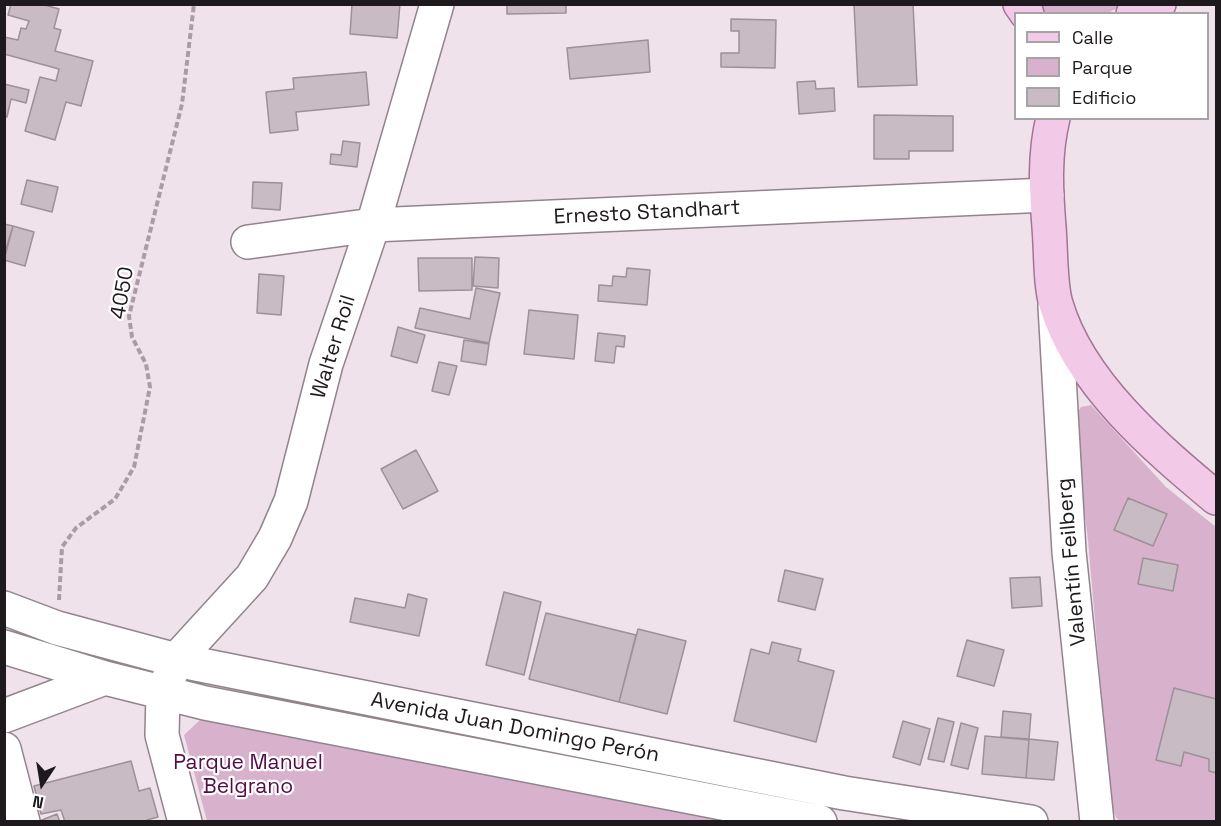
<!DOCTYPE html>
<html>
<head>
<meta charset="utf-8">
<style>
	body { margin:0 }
	#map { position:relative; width:1221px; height:826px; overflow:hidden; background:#f0e2eb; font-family:"Space Grotesk",sans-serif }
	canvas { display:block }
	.frame { position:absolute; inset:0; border:6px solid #1e191c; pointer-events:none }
	.legend { position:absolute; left:1014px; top:12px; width:195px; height:108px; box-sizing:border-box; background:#fff; border:2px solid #a5a3a4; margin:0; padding:8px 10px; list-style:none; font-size:18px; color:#1e191c }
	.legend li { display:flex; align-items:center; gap:12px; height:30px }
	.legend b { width:30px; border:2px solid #a5a3a4 }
	.north { position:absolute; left:12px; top:754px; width:60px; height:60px; -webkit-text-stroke:4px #fff; paint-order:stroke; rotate:192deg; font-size:16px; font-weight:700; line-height:24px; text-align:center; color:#1e191c }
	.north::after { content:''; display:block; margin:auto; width:21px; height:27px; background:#1e191c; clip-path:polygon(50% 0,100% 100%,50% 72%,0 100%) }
</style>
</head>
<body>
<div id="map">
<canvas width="1221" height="826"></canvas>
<div class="frame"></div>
<ul class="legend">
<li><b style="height:8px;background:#f3c9e8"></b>Calle</li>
<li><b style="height:16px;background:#d8b2cd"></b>Parque</li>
<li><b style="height:16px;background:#c8bbc4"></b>Edificio</li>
</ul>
<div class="north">N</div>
</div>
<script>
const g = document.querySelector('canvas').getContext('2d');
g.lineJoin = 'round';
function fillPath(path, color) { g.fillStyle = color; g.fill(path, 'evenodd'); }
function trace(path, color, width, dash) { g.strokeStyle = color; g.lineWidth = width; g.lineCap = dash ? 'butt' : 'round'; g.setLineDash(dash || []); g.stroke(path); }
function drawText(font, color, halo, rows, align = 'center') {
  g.font = font + ' "Space Grotesk",sans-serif'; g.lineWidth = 4.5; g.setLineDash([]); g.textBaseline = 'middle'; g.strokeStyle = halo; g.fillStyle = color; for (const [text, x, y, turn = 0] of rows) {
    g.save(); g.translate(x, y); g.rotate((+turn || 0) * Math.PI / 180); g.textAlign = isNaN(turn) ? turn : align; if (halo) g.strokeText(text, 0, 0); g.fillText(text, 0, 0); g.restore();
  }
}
const green = new Path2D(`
	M1034,5H1123L1106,14L1043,13Z
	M1091,405L1166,487L1216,527V821H1121L1117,819L1111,805L1088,540L1073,419L1081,407Z
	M202,718L722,821H207L184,735Z`);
const building = new Path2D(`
	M11,4H41L59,9L54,28L61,30L55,51L93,61L81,106L66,102L55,140L25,131L40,77L56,81L59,69L4,54V37L18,40L21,28L26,29L29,21L8,15Z
	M352,4H400L397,38L350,34Z
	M507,4H566V13L507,14Z
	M854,4H913L917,85L858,87Z
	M731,19L776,20L775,68L721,67V53H739V31H731Z
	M648,40L650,72L570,79L567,48Z
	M366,72L369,105L296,112L298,130L270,133L266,92L294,89L293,78Z
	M815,81L816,89L834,88L835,111L799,114L797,82Z
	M4,84L29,90L26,103L11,99L7,117H4Z
	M874,115L953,116V151H909V159H874Z
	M343,141L360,143L357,167L330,164L331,154L341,155Z
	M27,180L58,187L52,212L21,204Z
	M253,182L282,183L280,210L252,208Z
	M4,224L13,226L4,256Z
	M13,226L34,232L25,266L4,260Z
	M475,257L499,258L498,288L473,286Z
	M418,258H472V290L419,291Z
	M627,268L650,270L647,305L598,301L599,285L612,286L613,276L626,277Z
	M259,274L284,276L281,315L257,313Z
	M476,288L500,293L489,343L415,328L420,308L470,319Z
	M529,310L578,315L574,359L524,354Z
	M398,327L425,335L417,363L391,356Z
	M598,333L625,336L624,347L616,346L614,363L595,361Z
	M464,340L489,344L486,365L461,361Z
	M439,362L457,366L449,395L432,391Z
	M416,450L438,491L403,509L381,469Z
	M1128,498L1167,514L1153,546L1114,530Z
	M1143,558L1178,565L1173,591L1138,584Z
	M785,570L823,579L815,610L778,601Z
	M1040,577L1042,606L1012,608L1010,578Z
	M504,592L541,602L524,675L486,665Z
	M408,594L427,599L419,636L350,622L355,598L405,608Z
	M546,613L636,635L619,702L529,679Z
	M638,629L686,641L667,714L619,702Z
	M967,640L1004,650L994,686L957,676Z
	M772,642L801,649L798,661L834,671L816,742L734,721L751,649L769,654Z
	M1174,688L1216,699V773L1209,771V759L1184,752L1181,766L1156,760Z
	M1003,711L1031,714L1029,739L1001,737Z
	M938,718L954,722L944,762L928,759Z
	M903,721L930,729L920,765L893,757Z
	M961,723L978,728L968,769L951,765Z
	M985,736L1029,740L1026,778L982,774Z
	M1029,739L1058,742L1054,780L1026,778Z
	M131,761L139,791L150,788L158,817L147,820L148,822H65L61,810L41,814L34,786Z
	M57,814L60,822H37Z`);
const path = new Path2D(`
	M59,600L62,547L76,528L115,499L134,467L150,387L146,364L132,337L129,316L182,104L194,4`);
const minor = new Path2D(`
	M248,242L373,225L1047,195
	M1055,306L1069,552L1097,822
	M4,608L57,628L176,660L844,793L1031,822
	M4,647L105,678L205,703L820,822
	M4,716L105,678
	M4,749L23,822
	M185,822L162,735L163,693L176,660L252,577L275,538L291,501L326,364L373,225L437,4`);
const major = new Path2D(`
	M1020,4L1027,14
	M1133,14L1159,4
	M1053,118C1044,155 1046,190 1049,227C1051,249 1050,285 1056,304C1079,383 1156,448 1216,498`);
const streetNames = [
	["Ernesto Standhart",647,213,-3],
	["4050",123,293,-80],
	["Walter Roil",334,347,-73],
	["Valentín Feilberg",1072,562,-95],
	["Avenida Juan Domingo Perón",515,728,11]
];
const parkNames = [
	["Parque Manuel",248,763],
	["Belgrano",248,787]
];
fillPath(green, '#d8b2cd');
fillPath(building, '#c8bbc4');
trace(building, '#9d9098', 1.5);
trace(minor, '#91848d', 36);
trace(major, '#a37496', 36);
trace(path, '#a89da4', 4, [6, 3]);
trace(minor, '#fff', 33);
trace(major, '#f3c9e8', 33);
drawText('21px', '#1e191c', '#fff', streetNames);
drawText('21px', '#540c47', '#fff', parkNames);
</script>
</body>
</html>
